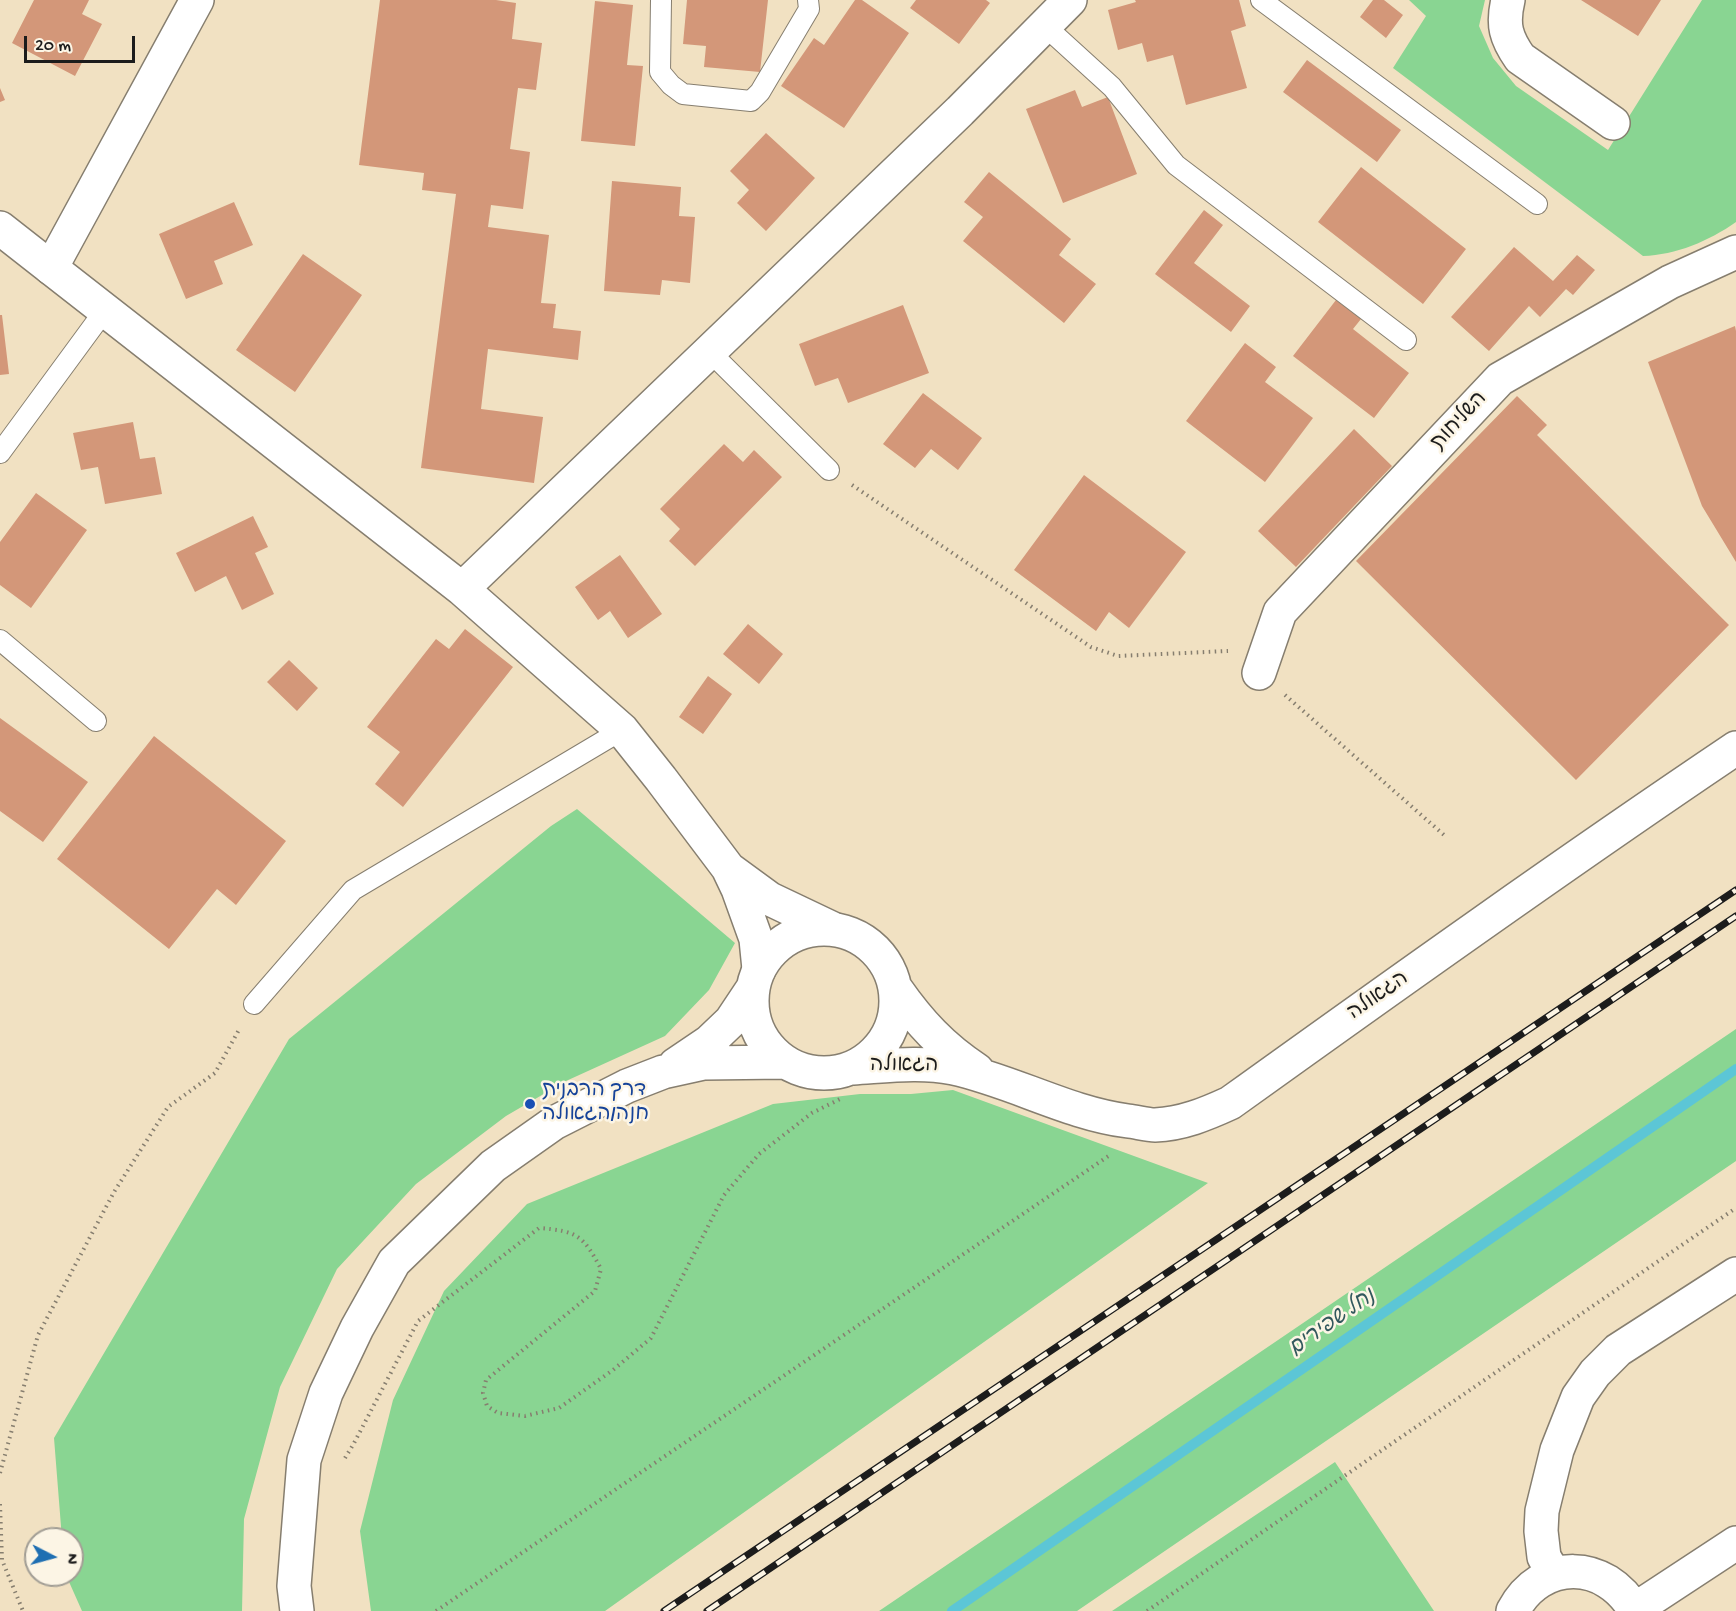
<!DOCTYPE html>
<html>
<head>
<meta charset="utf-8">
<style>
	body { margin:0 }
	#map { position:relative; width:1736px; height:1611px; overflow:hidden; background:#f1e1c2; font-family:"Gochi Hand",sans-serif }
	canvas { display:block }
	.north { position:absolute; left:24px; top:1527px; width:60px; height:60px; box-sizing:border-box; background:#fcf5e5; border:2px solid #a29e95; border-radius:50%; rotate:96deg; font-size:16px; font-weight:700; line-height:24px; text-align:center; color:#1c1c1c }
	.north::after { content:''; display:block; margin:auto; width:21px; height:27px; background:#1f6fb2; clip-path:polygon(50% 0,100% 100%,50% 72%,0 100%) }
	.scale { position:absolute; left:24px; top:36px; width:111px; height:27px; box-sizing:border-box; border:3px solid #1c1c1c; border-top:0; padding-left:8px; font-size:18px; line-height:21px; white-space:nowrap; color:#1c1c1c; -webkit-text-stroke:4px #fcf5e5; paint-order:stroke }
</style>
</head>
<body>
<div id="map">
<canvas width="1736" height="1611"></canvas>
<div class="north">N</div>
<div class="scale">20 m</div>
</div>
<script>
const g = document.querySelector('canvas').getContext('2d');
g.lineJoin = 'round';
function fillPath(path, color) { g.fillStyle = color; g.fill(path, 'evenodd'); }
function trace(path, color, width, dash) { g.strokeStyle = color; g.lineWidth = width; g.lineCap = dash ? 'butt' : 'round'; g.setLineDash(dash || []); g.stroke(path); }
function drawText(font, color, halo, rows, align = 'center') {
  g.font = font + ' "Gochi Hand","Playpen Sans Hebrew",sans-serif'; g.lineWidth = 5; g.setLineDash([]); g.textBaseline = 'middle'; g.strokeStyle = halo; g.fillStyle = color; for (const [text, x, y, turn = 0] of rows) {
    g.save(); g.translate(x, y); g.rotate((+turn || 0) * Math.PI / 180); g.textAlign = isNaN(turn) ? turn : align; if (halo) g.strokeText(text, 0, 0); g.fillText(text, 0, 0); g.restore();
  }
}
const green = new Path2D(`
	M1409,0H1485L1479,26L1493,58L1516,86L1608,150L1702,0H1736V222C1709,241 1676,255 1643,256L1393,68L1426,16Z
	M577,809L735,943L709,990L665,1036L566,1081L506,1116L416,1184L337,1269L280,1387L244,1519L242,1611H82L66,1575H72V1539H62L54,1438L289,1039L551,826Z
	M1736,1029V1161L1077,1611H879Z
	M953,1090L1208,1183L605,1611H371L360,1531L393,1400L444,1291L527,1204L773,1104L860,1094H911Z
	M1335,1462L1434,1611H1112Z`);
const stream = new Path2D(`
	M952,1611L1736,1069`);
const building = new Path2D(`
	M34,0H89L82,14L102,24L75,76L12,43Z
	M380,0H496L516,3L512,39L542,43L536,90L518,88L510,149L530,152L523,209L491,205L488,227L549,235L541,303L556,304L553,328L581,331L578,360L488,349L481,409L543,417L534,483L421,468L456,194L422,190L424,173L359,165Z
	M687,0H768L760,72L704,67L706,46L683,44Z
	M855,0H862L909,33L844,128L781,86L814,38L824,45Z
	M916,0H986L990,3L959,44L910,8Z
	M1135,0H1239L1246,26L1231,31L1247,88L1186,105L1173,55L1147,62L1142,43L1118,50L1108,10L1136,2Z
	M1373,0H1384L1403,15L1386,38L1360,17Z
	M1581,0H1661L1638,36Z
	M595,1L633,5L627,65L643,66L635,146L581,141Z
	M1307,60L1401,130L1377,162L1283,92Z
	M0,88L5,100L0,102Z
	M1075,90L1082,107L1108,97L1137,174L1063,203L1026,109Z
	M766,133L815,178L766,231L737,203L749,190L730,171Z
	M1361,167L1466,249L1423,304L1318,222Z
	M989,172L1071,239L1059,255L1096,284L1064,323L963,241L983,217L964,202Z
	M612,181L681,187L679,216L695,217L690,283L662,280L660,295L604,291Z
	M234,202L253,245L214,261L223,284L186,299L159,234Z
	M1204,210L1223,225L1194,263L1250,306L1231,332L1155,274Z
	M1514,247L1553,281L1577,255L1595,270L1573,295L1566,289L1540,317L1529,306L1489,351L1451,317Z
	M303,254L362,295L295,392L236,350Z
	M1336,300L1361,319L1353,329L1409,373L1374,418L1293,356Z
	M903,305L929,373L848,403L838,378L815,386L799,344Z
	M0,315H2L9,374L0,375Z
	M1735,326L1736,331V562L1702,506L1648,362Z
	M1245,343L1276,367L1265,382L1313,418L1265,482L1186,421Z
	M923,393L982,438L958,470L931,449L915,468L883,444Z
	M1517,396L1547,425L1537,435L1729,625L1576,780L1356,561Z
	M133,422L140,459L155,457L162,494L105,504L98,467L81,470L73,433Z
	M1354,429L1392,466L1296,567L1258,531Z
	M724,444L743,462L754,450L782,477L695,566L669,541L680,529L660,509Z
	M1084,475L1186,552L1129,628L1109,612L1096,631L1014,570Z
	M36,493L87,530L31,608L0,585V542Z
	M253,516L268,547L255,553L274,594L242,610L226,576L195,592L176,553Z
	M620,555L662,614L628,638L610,611L598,620L575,587Z
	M748,624L783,654L759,684L723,654Z
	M465,629L513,667L403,807L375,784L400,752L367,727L436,639L449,649Z
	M289,660L318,688L297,711L267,682Z
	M708,676L732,694L703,734L679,717Z
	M0,718L88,782L43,842L0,811Z
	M154,736L286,841L236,905L217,889L169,949L57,859Z`);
const path = new Path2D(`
	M852,485L1091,647L1118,656L1228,651
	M1285,695L1444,835
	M345,1458L353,1445L418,1321L539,1228C577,1231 583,1235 601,1269L595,1291L486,1380L483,1393L487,1406L498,1413L525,1416L559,1408L613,1370L651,1338L724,1195L759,1154L812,1113L840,1099
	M0,1473L38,1335L114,1192L168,1107L215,1073L240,1028
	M0,1504L2,1560L23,1611
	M436,1611L1110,1155
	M1147,1611L1736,1208`);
const lane = new Path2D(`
	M661,0L660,72L671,85L683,94L751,101L760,92L809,9L808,0
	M1261,0L1537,204
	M1045,26L1112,87L1176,165L1406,340
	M710,352L829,470
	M0,453L105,310
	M0,640L96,721
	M254,1004L353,890L622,730`);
const street = new Path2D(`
	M1508,0C1502,25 1506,38 1520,58L1613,123
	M51,268L462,589L622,730L661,779L728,868L738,889L756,939L759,969
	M462,589L960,111L1070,0
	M1259,673L1280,612L1500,379L1670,282L1736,252
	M729,869L770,899L831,928
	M1554,1574L1544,1557L1541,1531L1542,1511L1557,1450L1578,1397L1595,1373L1618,1350L1736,1274`);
const secondary = new Path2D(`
	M0,228L51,268L197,0
	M752 1001a72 72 0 1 1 144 0a72 72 0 1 1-144 0Z
	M896,989C919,1022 943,1048 977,1070
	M675,1065L709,1042L731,1021L753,988
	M853,1068C886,1066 921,1061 953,1068C1013,1081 1067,1113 1128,1121C1137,1122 1147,1125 1155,1125C1182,1124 1206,1114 1230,1103C1397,983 1565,863 1736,748
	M1634,1610L1736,1543
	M297,1611L294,1586L304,1460L326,1393L357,1328L394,1262L493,1166L554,1123L627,1086L663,1072L704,1063L784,1062
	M1513,1611C1541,1558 1606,1559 1635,1611`);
const rail = new Path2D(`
	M664,1611L1736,890
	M707,1611L1736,916`);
const markers = [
	[530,1104,6,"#1a4fb4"]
];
const streetNames = [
	["השליחות",1460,422,-47],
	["הגאולה",1379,997,-35],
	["הגאולה",904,1067]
];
const transitNames = [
	["דרך הרבנית",542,1092],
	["חנה/הגאולה",542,1116]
];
const waterNames = [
	["נחל שפירים",1333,1324,-35]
];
fillPath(green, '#89d592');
trace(stream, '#5cc6d6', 10);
fillPath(building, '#d39779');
trace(lane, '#867e6f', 22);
trace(street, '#867e6f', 36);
trace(secondary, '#867e6f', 36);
trace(path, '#867e6f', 4, [1.5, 4.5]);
trace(lane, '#fff', 20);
trace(street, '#fff', 33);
trace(secondary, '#fff', 33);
trace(rail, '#1c1c1c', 7);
trace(rail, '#fcf5e5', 4.5, [14]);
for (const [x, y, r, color] of markers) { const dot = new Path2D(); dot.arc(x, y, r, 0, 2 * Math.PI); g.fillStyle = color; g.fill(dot); trace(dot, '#fcf5e5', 2); }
drawText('21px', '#1c1c1c', '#fcf5e5', streetNames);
drawText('21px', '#164399', '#fcf5e5', transitNames, 'left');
drawText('italic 22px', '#32585d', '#fcf5e5', waterNames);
</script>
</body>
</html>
